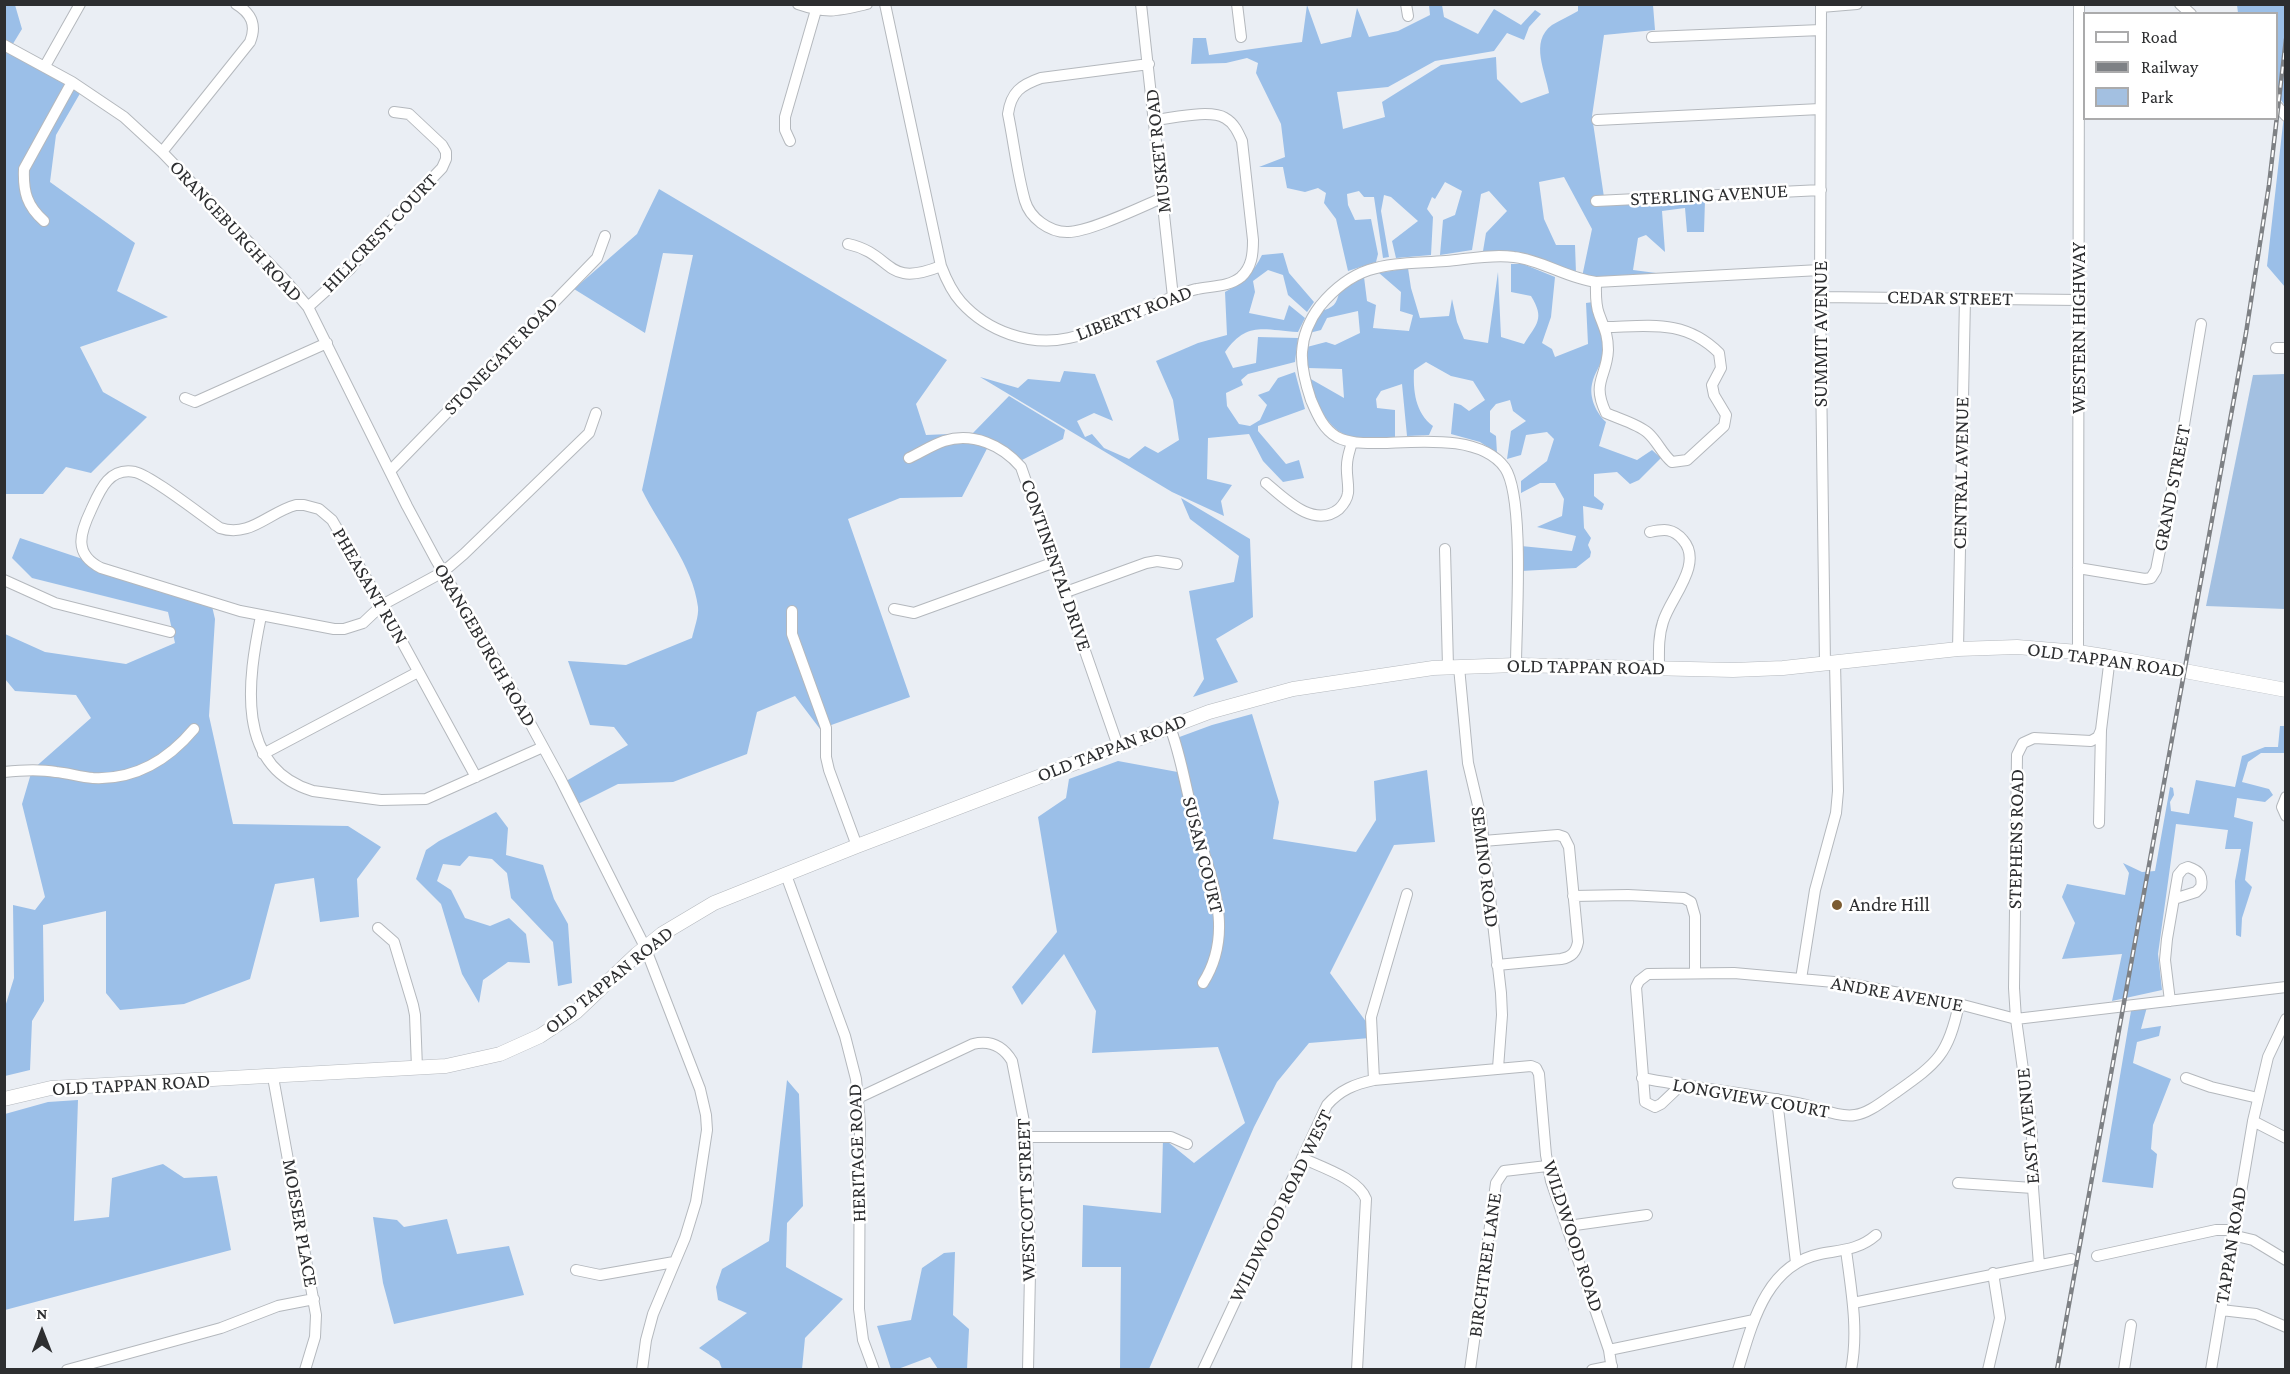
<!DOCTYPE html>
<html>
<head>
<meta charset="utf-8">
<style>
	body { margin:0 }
	#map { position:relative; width:2290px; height:1374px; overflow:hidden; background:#eaeef4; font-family:"Crimson Pro",serif }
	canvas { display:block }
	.frame { position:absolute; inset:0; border:6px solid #2d2e30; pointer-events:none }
	.legend { position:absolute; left:2083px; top:12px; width:195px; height:108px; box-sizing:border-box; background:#fff; border:2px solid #ababac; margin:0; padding:8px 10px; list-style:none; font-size:18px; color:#2d2e30 }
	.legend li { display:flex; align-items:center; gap:12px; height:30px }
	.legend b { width:30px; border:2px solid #ababac }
	.north { position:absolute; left:12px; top:1302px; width:60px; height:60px; -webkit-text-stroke:4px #fff; paint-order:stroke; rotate:0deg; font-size:16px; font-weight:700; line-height:24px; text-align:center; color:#2d2e30 }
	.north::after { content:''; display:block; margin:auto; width:21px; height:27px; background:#2d2e30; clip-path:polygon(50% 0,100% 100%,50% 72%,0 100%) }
</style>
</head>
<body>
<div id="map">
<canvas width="2290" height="1374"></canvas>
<div class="frame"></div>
<ul class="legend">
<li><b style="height:8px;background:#fff"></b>Road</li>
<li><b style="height:8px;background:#7e8185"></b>Railway</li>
<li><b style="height:16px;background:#a3c0e1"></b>Park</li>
</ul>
<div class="north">N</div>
</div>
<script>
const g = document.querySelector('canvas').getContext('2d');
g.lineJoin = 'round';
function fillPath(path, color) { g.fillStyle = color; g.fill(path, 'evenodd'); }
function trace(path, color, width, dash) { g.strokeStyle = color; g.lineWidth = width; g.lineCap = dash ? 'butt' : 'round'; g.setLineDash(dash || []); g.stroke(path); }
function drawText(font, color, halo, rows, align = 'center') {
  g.font = font + ' "Crimson Pro",serif'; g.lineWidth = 5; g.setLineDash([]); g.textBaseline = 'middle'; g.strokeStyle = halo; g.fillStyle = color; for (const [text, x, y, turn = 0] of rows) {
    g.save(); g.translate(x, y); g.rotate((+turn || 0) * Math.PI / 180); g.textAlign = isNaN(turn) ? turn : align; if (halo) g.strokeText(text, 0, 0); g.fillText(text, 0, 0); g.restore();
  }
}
const green = new Path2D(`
	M2285,374V609L2206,606L2253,375Z`);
const forest = new Path2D(`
	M4,5H15L22,29L11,47L82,90L56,135L50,182L135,243L117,291L168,317L80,347L103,392L147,417L91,473L66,467L43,494H5Z
	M1307,5L1321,44L1351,37L1357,8L1369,37L1398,31L1430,15L1429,5H1442L1444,17L1478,34L1494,9L1521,25L1535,10L1541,14L1529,27L1524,40L1507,33L1494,51L1435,61L1388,87L1337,92L1343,129L1385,117L1382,102L1441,65L1496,57L1497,79L1521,103L1549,93C1546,72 1529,42 1552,25C1560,20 1570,16 1578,11V5H1653L1655,30L1604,35L1592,116L1605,204L1705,200L1704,232H1687L1685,208L1662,211L1665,252L1646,235L1638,238L1633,270L1656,273L1655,275L1582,277L1592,229L1564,177L1539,182L1544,219L1556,245H1575L1576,273L1508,251H1483L1486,233L1507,211L1489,191L1481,194L1472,250L1440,255L1443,220L1455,215L1462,191L1445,182L1435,199L1432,197L1427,209L1433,217L1431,255L1396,258L1392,241L1418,221L1391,197L1384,195L1381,211L1389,257L1383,258L1374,197H1364L1359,191L1347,194L1348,205L1355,220L1371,219L1378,254L1376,262L1348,271L1336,219L1324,203L1326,193L1318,188L1305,192L1287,188L1283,167H1259L1285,157L1281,124L1256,73L1258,63L1247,58L1226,63L1191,64L1193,38H1206L1209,55L1302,42Z
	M2237,5H2285V287L2267,266L2285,106L2277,94L2276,14L2238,13Z
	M659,189L947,360L916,404L926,435L973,433L1009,396L1065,430L1063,439L1022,460L992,439L962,497L900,498L848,519L910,697L820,729L795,696L757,712L747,754L673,782L618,784L572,807L561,784L628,745L614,727L590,725L568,661L626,665L692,638C694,629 699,616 698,607C693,565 660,527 642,490L693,255L663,253L645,333L574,289L637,234Z
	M1283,253L1289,273L1314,302L1307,312L1288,295L1283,275L1268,270L1253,281L1255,292L1249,313L1284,320L1289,305L1305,318L1298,332C1263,330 1247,321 1225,352L1233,368L1256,363L1258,337L1298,338L1295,362L1248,374L1241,380L1243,385L1226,393L1227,406L1239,424L1250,426L1260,420L1267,405L1258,395L1269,391L1278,378L1295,372L1305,409L1258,426V431L1286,464L1299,460L1304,478L1283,482L1263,461L1249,434L1208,438L1207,479L1232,485L1221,501L1224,516L1172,492L980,377L1018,388L1028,379L1060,382L1064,371L1095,374L1113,421L1094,413L1077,421L1085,437L1092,434L1104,448L1129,459L1145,446L1158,453L1179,440L1173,400L1156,361L1198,343L1227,335L1225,292C1242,283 1254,272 1262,255Z
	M1511,264H1523L1555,277L1551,317L1542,343L1552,349L1555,357L1588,344L1586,303L1593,302C1598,318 1605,335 1604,353C1602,364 1594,373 1592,384C1589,397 1596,413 1606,422L1599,446L1637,460L1652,450L1661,458L1639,480L1630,484L1617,472L1594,474V496L1604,504L1602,510L1583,506L1584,528L1591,538L1588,545L1591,552L1590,557L1576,568L1521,571V546L1572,551L1576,536L1537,527L1562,516L1564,499L1555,483H1540L1521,493V481L1547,461L1554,439L1547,432L1526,435L1521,455L1507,459L1511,431L1526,421L1513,411L1510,400L1496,404L1490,411V432L1496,436L1497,453L1480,442L1451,434L1454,403L1461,405L1469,411L1485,400L1473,381L1451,376L1426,362L1414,370C1413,390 1415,413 1433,426L1429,435L1407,436L1402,384L1381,391L1376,399L1377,408L1395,410V438C1384,438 1372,441 1361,439C1328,436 1317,405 1309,378L1344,398L1342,369L1308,368L1307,347L1326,342L1335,345L1360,333L1358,311L1327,318L1321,330L1309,333L1321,311C1333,308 1337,304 1339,292L1364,277L1367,301L1376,305L1373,328L1409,331L1413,315L1400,311L1401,292L1379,273L1408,268L1411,288L1420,318L1449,316L1452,299L1457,322L1464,339L1488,343L1498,272L1501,337L1524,344C1537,323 1545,319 1531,296L1511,292Z
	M1181,498L1250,539L1253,617L1216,639L1238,682L1193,697L1204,679L1189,591L1234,582L1239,556L1190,519Z
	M20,538L211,602L215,619L209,716L233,824L348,826L381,847L357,879L359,917L320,922L314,878L275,884L250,979L184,1004L120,1010L106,993V911L43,925L44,1001L32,1021L30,1070L5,1076V1007L14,978L13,905L35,910L45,897L22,804L32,770L91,718L76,695L15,691L5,679V634L45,652L126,664L175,643L168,612L32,578L12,558Z
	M1252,714L1279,802L1273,839L1356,852L1376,820L1374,781L1427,770L1435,842L1394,845L1330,973L1370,1027V1038L1309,1043L1277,1082L1254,1127L1149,1369H1120L1121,1267H1082L1083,1205L1161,1213L1163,1138L1194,1163L1245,1123L1218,1047L1092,1053L1096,1011L1064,954L1022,1005L1012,987L1057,932L1038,817L1066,798L1069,779L1118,761L1183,773L1174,739L1212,725Z
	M2280,726H2285V753H2261L2248,762L2242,782L2269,789L2273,795L2265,802L2237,798L2234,817L2253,822L2245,880L2252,887L2242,918L2241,937L2236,935L2235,881L2241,849H2225L2228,830L2176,824L2158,954L2162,990L2112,1001L2122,954L2062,959L2075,923L2062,897L2067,884L2125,895L2129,873L2123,863L2142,872L2155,871L2170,787L2173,788L2174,795L2170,802L2171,811L2189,814L2196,780L2235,787L2242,756L2265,747H2278Z
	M496,812L508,828L506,855L543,865L554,899L568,924L572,983L558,986L553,942L511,898L507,873L492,859L469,856L460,866L443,864L437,881L451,890L465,918L490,926L509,918L526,934L530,963L508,962L483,980L479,1003L462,974L441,904L416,879L426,850L439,841Z
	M2147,1007L2141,1029L2161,1026L2159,1036L2137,1042L2133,1063L2171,1079L2153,1125L2151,1149L2157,1154L2153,1188L2102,1182L2131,1011Z
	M787,1080L799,1094L803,1206L787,1223L786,1267L843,1299L805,1338L802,1369H722L719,1361L699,1348L747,1313L718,1300L716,1287L722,1269L769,1241Z
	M78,1100L74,1221L109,1217L112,1178L163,1164L184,1178L217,1176L231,1250L5,1310V1114L48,1102Z
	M373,1217L397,1220L404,1227L447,1219L457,1254L509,1246L524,1295L394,1324L383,1283Z
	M955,1252L953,1315L969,1329L967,1369H938L930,1357L898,1369H891L877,1326L911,1320L922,1268L944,1253Z`);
const minor = new Path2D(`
	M798,4C827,14 837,11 867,4
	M885,4L941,266C946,279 952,292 961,302C987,331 1030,347 1069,338C1106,330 1140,309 1175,296C1182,294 1190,290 1197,289C1211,286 1229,287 1241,277C1252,267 1253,254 1253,240L1242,141C1238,132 1234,123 1225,118C1210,109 1173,118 1155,120
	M1141,4L1173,297
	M1237,4L1241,37
	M1406,4L1408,16
	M1821,4L1820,297L1825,664
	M2180,4L2191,14
	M1821,7L1857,4
	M1652,37L1821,30
	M4,45L72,82L124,117L162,152L285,280L308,307L407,506L436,560L499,666L560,778L645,947L700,1089L706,1115L707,1130L696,1202L685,1238L653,1314L646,1340L642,1370
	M1149,64L1041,78C1021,85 1011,92 1008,114C1014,143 1017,173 1025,201C1030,218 1049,232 1067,232C1087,233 1141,207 1162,198
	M45,66L80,4
	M2276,105L2286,116
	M1597,120L1820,109
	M790,141L785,130V117L816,10
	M162,152L250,42C257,25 251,13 236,4
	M1596,201L1821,190
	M44,221C27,206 23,192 24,169L72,82
	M848,244C894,254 884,289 941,266
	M1596,282C1596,292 1595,304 1599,314C1604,328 1608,334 1608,350C1607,377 1591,382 1606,413C1619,419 1638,424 1648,433C1658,442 1662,454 1672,462L1687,460L1724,426L1726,415L1714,395L1712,385L1721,368L1719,353C1685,319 1650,326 1606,327
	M1820,297L2079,300
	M308,307L350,269L370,243L442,168L446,159V152L442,145L409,114L394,112
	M2276,348H2286
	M185,398L195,402L327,343
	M909,458C920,453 932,445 944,441C973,432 1002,445 1021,467L1118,746
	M390,471L597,258L605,236
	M1266,483C1285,499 1314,529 1339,509C1344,504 1347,500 1348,493C1349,484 1346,474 1347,465C1347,457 1350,450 1352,442
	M1650,532C1664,529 1673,528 1683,540C1704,564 1670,598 1663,622C1658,637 1659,653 1659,669
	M1445,549L1448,667
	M2078,568L2145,579L2151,578L2156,570L2180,449L2201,324
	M4,580L55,603L170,632
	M1066,592L1146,563L1157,561L1177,564
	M894,609L914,613L1055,562
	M792,611V634L826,728V757L829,770L857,846
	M261,616C248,679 234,767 313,791L381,800L426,799L543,747
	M1958,649L1965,298
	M2078,652L2079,4
	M1516,665C1516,624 1525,498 1505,468C1481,434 1417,442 1381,443C1366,443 1350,444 1337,437C1323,429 1317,414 1311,400C1306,385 1301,368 1302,352C1303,336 1310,319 1320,306C1358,260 1391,265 1446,261C1468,259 1492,254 1514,257C1542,260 1566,278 1596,282L1820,270
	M1459,667L1468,763L1481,818L1501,993L1502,1015L1498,1068
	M1170,727C1181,756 1185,785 1193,815C1207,871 1238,928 1203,983
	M263,754L418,672
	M4,772C22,770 39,769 56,772C68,773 80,777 93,778C134,780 168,760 194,729
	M476,777L382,605L332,520L319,509L304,505H296C269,512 250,538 220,528C202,516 152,476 135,472C109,467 100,490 91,510C80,533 73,554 101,568L240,611L334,629H344L363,623L382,605L443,572L464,554L589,433L596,413
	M2286,797L2282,807L2286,816
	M2099,823L2101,730
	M1483,841L1558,835L1564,837L1569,847L1578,942C1576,952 1572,957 1561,959L1497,965
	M786,875L845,1036L856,1079L860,1123L859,1309L863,1340L874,1370
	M1573,896L1628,895L1684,898L1691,902L1695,916V972
	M378,928L394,942L413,1005L415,1015L417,1068
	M1801,979L1815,890L1836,813L1838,791L1835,663
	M2170,1001L2165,960L2167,939L2178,875L2183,869L2188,867C2200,871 2203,876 2201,887L2196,892L2174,899
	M273,1077L316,1315L315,1337L305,1370
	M1642,1078C1694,1088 1745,1093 1797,1103C1813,1106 1839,1118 1855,1115C1869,1113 1883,1101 1895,1093C1937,1063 1948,1056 1959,1004
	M2186,1078L2211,1087L2258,1098
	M1374,1080L1371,1017L1407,894
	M1681,1085L1661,1104L1655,1107L1645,1102L1636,987L1639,981L1648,974L1734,973L1845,983L1959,1004L2016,1019L2286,987
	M858,1098L973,1044C990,1040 1003,1046 1012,1061L1027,1137L1030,1273L1028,1370
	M1777,1099L1796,1263
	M2253,1121L2286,1138
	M1027,1137H1171L1187,1144
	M1302,1158C1321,1167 1359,1179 1366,1199L1357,1370
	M1958,1183L2033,1188
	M1568,1226L1647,1215
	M2232,1235L2253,1240L2286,1260
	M1846,1250C1851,1289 1859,1331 1851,1370
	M2097,1256L2216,1230H2233
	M2039,1265L2033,1188L2032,1135L2016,1019L2014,988L2017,755L2023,743L2034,738L2091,741L2098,737L2101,730L2110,657
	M576,1270L600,1275L674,1262
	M1853,1303L2071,1259
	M2221,1310L2256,1314L2286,1327
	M1609,1350L1754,1320
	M67,1370L221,1328L278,1306L314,1299
	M1203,1370L1327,1105C1340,1090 1355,1084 1374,1080L1531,1066L1536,1068L1539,1074L1546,1155L1551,1181L1609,1350L1612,1370
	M1470,1370L1496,1183L1504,1171L1547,1166
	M1592,1370L1612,1366
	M1738,1370C1752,1324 1766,1265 1820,1254C1841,1250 1859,1250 1876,1235
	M1988,1370L2000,1318L1993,1273
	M2124,1370L2131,1325
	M2211,1370L2253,1121L2268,1057L2286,1019`);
const major = new Path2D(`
	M4,1099L51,1088L446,1066L500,1054L540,1036L576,1012L637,954L662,934L714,903L857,846L1209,712L1293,689L1433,668L1516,665L1733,670L1783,668L1958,649L2017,647L2078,652L2110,657L2286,690`);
const rail = new Path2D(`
	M2057,1370L2246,333L2269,185L2286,39`);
const markers = [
	[1837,905,6,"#7b5b31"]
];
const streetNames = [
	["MUSKET ROAD",1158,151,-96],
	["STERLING AVENUE",1709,195,-3],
	["ORANGEBURGH ROAD",236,231,47],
	["HILLCREST COURT",380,233,-46],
	["CEDAR STREET",1950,298,1],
	["LIBERTY ROAD",1134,313,-21],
	["WESTERN HIGHWAY",2079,328,-90],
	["SUMMIT AVENUE",1821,334,-90],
	["STONEGATE ROAD",501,356,-46],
	["CENTRAL AVENUE",1961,473,-89],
	["GRAND STREET",2172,488,-79],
	["CONTINENTAL DRIVE",1056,565,71],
	["PHEASANT RUN",370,586,60],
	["ORANGEBURGH ROAD",485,645,60],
	["OLD TAPPAN ROAD",2106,660,8],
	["OLD TAPPAN ROAD",1586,667,1],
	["OLD TAPPAN ROAD",1112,748,-21],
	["STEPHENS ROAD",2016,839,-89],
	["SUSAN COURT",1203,855,76],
	["SEMINO ROAD",1485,867,83],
	["OLD TAPPAN ROAD",609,980,-39],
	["ANDRE AVENUE",1897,994,10],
	["OLD TAPPAN ROAD",131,1085,-3],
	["LONGVIEW COURT",1751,1098,10],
	["EAST AVENUE",2028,1126,-95],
	["HERITAGE ROAD",857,1153,-92],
	["WESTCOTT STREET",1026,1200,-92],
	["WILDWOOD ROAD WEST",1281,1206,-64],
	["MOESER PLACE",300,1223,80],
	["WILDWOOD ROAD",1573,1236,72],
	["TAPPAN ROAD",2231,1245,-81],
	["BIRCHTREE LANE",1485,1265,-82]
];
const poiNames = [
	["Andre Hill",1849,905]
];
fillPath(green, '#a3c0e1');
fillPath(forest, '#9bbfe8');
trace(minor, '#b4b8bd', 12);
trace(major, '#b4b8bd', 15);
trace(minor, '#fff', 10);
trace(major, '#fff', 14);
trace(rail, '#7e8185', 4.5);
trace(rail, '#fff', 2, [7]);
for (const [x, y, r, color] of markers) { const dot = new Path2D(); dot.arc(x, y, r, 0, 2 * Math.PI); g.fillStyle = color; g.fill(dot); trace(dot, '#fff', 2); }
drawText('20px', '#2d2e30', '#fff', streetNames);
drawText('20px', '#2d2e30', '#fff', poiNames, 'left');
</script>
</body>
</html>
